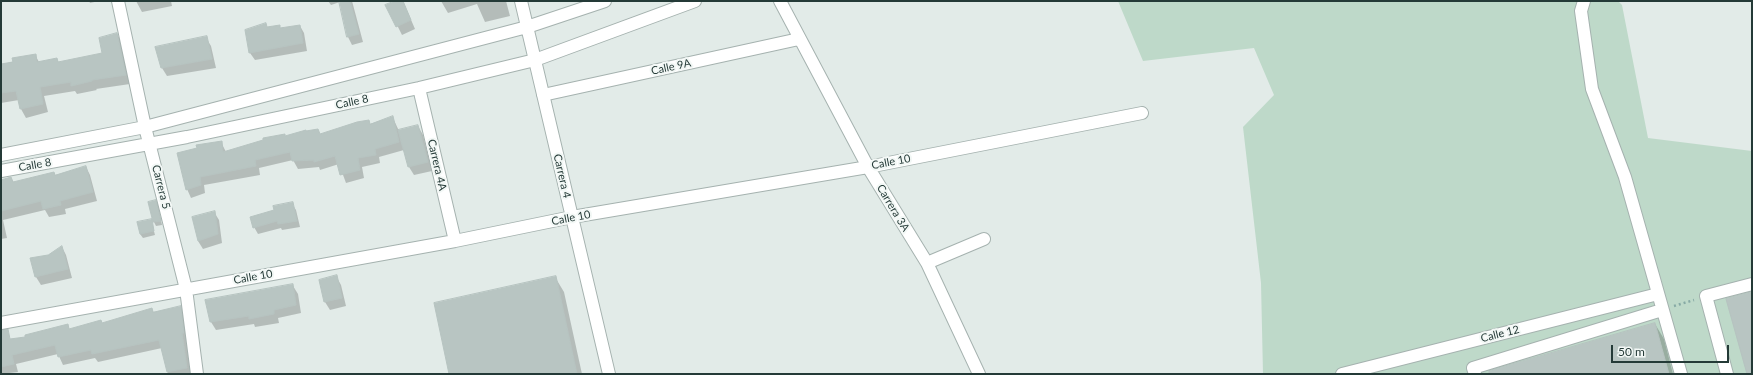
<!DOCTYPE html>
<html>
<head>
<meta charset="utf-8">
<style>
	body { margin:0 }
	#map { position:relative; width:1753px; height:375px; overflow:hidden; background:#e2ebe8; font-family:Lato,sans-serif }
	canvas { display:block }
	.frame { position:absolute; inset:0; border:2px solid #243a37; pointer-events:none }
	.scale { position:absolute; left:1611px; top:345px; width:118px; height:18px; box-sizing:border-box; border:2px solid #243a37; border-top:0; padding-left:5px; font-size:12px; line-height:14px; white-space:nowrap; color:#243a37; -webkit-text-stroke:3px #f3f8f6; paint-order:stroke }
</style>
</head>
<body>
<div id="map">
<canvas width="1753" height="375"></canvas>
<div class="frame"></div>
<div class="scale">50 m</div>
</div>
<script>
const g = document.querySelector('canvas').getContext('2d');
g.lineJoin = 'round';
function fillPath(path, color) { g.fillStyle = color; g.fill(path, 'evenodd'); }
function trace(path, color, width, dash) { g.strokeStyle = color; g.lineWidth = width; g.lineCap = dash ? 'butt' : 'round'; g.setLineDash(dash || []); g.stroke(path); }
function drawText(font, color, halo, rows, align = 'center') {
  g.font = font + ' Lato,sans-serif'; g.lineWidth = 4; g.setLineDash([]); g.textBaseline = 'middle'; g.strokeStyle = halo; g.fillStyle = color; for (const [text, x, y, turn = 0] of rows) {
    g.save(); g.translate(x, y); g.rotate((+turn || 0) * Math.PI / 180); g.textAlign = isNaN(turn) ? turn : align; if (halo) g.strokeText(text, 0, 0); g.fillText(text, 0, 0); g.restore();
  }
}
const green = new Path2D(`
	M1118,1H1618L1622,5L1648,138L1752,151V374H1263L1261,283L1243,127L1274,95L1254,48L1143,61Z`);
const shadow = new Path2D(`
	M89,1H99L90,3Z
	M136,1H171L172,6L142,12Z
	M328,1H352L363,42L352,45L348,37L340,2L331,5Z
	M398,1H403L415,29L402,35L387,5Z
	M441,1H506L510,16L485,22L477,4L448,13Z
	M279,26L281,29L300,26L304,33L307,51L255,60L250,53L246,31Z
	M117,34L122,43L130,84L96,89L97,90L77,94L75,91L44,96L48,112L26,118L21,109L19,100L1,103V65L35,55L39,62L57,59L59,63L103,54Z
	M206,38L211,46L216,68L167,76L162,68Z
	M393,118L399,131L418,126L423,135L432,171L414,175L409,167L404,150L379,157L380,163L362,167L364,178L346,183L339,164L320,170L319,167L298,169L293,160L259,168L260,175L204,185L205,193L191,198L187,189L221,142L226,152L318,130L320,135L369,121L370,124Z
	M86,167L90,175L97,201L65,209L66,214L49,217L45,210L3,220L7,238L1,239V180L11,178L14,183L54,173L55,176Z
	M155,201L158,205L162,225L156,226L154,222Z
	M292,204L296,210L300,227L282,230L281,228L258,234L254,227Z
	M214,212L219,220L222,243L203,249L198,241Z
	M151,220L155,235L143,238L140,234Z
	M62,247L66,255L72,278L41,285L36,277L32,259L48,256Z
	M336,276L341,285L346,306L330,310L325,302L320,281Z
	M555,277L564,292L582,374H450Z
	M293,286L298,294L301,313L278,318L279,323L255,327L254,324L216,330L211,322L207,301Z
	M180,307L185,315L191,374H168L162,348L98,362L95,358L63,365L58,354L16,364L18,372L1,374V342L26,338L67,325L70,330L101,321L102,324L152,309L154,313Z
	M1655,324L1664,339L1673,374H1495Z`);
const building = new Path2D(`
	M339,1H350L359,34L347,37Z
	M395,1H403L411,20L396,27L385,5Z
	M266,23L267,27L280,25V28L300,25L303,43L249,53L245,30Z
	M117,33L126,75L92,80V81L71,86V82L40,87L43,104L20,109L16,91L1,93V64L13,62L12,58L36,54L37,62L57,58L58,62L102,53L99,38Z
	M207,36L212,59L161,68L155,47Z
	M393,116L399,142L375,149L376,155L358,158L360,170L340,175L335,156L314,162V160L292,161L290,152L255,160L256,166L200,177L201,185L186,190L177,153L197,148L196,145L222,141L223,152L263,140V138L285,134V136L306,130V131L318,129L320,134L357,122L369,120L370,124Z
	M418,125L428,162L408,167L398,130Z
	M86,166L93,192L60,201L61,205L43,209L41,201L1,211V180L11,177L13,182L54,172L55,175Z
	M156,200L161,221L153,222L148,202Z
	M293,202L297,221L278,224L277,221L253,228L250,217L274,210L273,206Z
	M215,211L218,234L198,241L192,217Z
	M152,219L154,231L140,234L137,222Z
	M62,246L68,269L35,277L30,258L48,255Z
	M337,275L342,298L324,302L319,280Z
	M556,276L577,374H449L434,303Z
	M293,284L296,305L274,310V314L249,319V316L210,322L205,300Z
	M1752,292V374H1747L1726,299Z
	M181,306L184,333H182L187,368L167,372L159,340L92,354L91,350L58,357L55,345L12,355L14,364L1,367V330L8,329L10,339L25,337V335L68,324L69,329L101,320L102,323L152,308L153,312Z
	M1655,323L1669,374H1489V371Z`);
const path = new Path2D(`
	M1674,306L1694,300`);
const minor = new Path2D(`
	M118,1L145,127L186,289L197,374
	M521,1L609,374
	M780,1L868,167L927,263L979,374
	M1584,1L1581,11L1592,89L1625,177L1681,374
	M419,88L455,241
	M543,95L799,39
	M1,155L145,127L527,27L605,1
	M1,171L187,137L419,88L535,60L695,1
	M927,263L984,239
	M1,323L455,241L572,217L868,167L1142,113
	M1342,374L1658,294
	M1475,374L1473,368L1662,310
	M1727,374L1706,296L1752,284`);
const streetNames = [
	["Calle 9A",671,67,-12],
	["Calle 8",352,102,-12],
	["Calle 10",891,162,-11],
	["Calle 8",35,165,-10],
	["Carrera 4A",437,165,77],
	["Carrera 4",562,176,77],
	["Carrera 5",161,187,76],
	["Carrera 3A",893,208,59],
	["Calle 10",571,218,-11],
	["Calle 10",253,277,-10],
	["Calle 12",1500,334,-14]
];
fillPath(green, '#bed9c9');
fillPath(shadow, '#0003');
fillPath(building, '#b8c5c2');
trace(building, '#b6c3c0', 1);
trace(minor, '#a5b2af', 14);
trace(path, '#87aaa5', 2.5, [2, 3]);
trace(minor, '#fff', 12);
drawText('11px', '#243a37', '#f3f8f6', streetNames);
</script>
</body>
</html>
